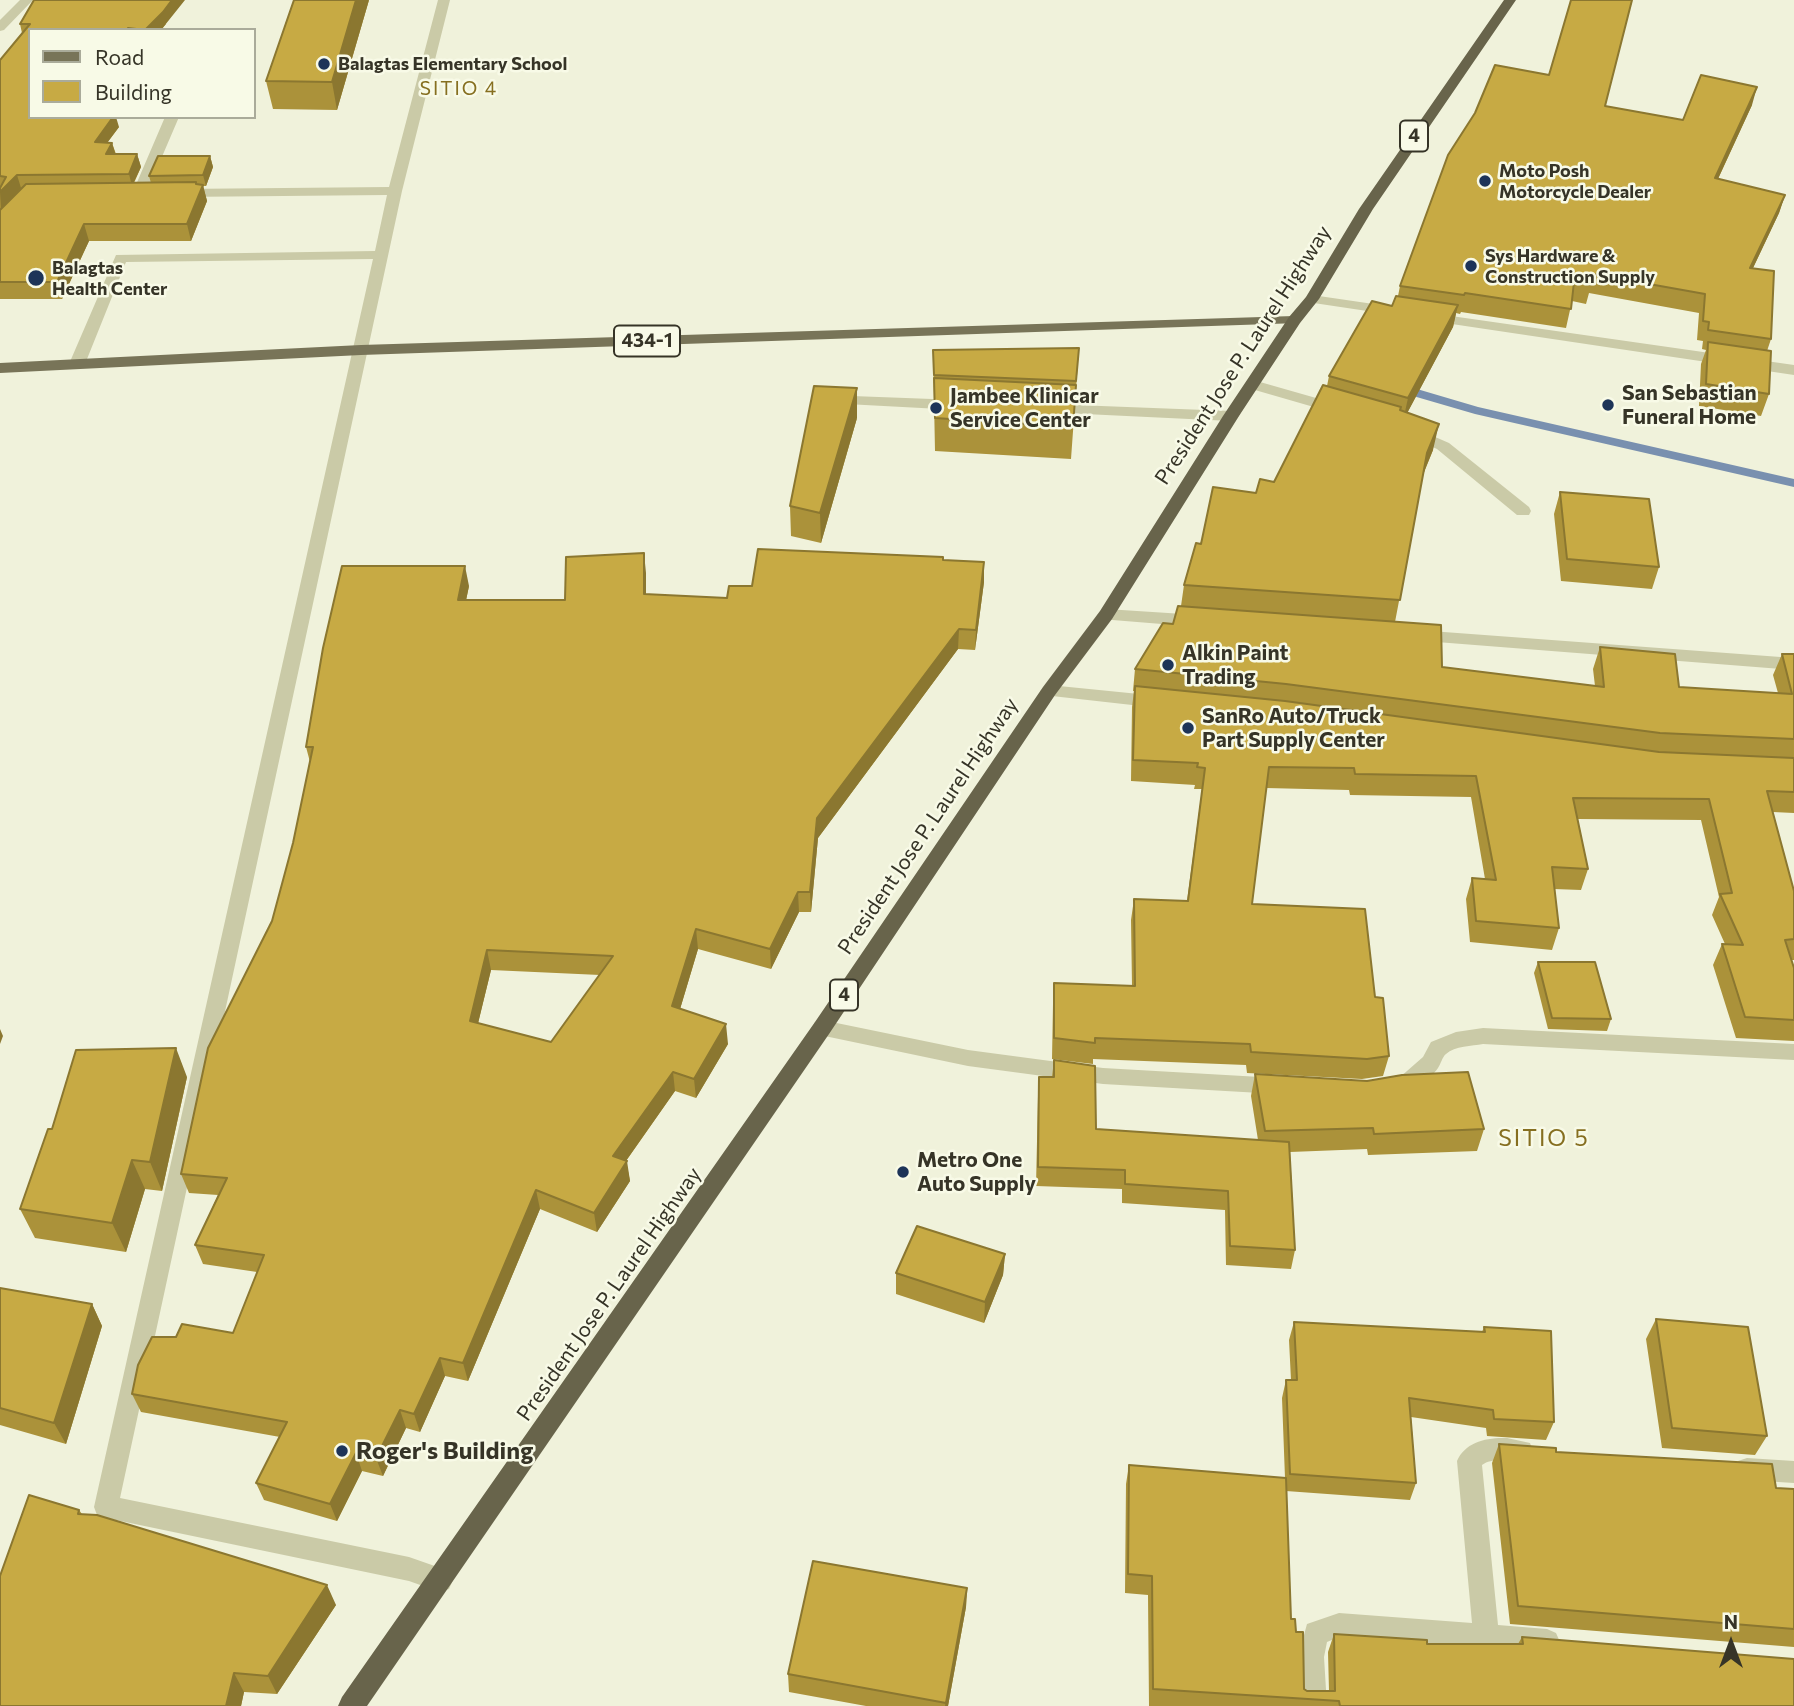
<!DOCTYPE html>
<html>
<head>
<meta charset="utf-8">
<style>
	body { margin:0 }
	#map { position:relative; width:1794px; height:1706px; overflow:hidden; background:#f0f2db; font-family:Commissioner,sans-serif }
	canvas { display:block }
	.legend { position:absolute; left:28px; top:28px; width:228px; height:91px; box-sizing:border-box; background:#f8fae7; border:2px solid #aaab9a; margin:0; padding:9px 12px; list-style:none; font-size:21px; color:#363427 }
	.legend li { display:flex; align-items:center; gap:14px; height:35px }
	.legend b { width:35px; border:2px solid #aaab9a }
	.north { position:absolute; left:1696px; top:1608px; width:70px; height:70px; -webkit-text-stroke:5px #f8fae7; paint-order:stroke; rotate:0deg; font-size:19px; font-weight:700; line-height:28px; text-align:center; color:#363427 }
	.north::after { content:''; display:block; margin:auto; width:24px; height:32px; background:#363427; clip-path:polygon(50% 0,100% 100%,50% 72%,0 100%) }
</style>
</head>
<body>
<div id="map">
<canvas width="1794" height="1706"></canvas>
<ul class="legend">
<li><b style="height:9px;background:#787458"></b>Road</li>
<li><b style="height:19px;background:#c7aa44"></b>Building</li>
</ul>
<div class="north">N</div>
</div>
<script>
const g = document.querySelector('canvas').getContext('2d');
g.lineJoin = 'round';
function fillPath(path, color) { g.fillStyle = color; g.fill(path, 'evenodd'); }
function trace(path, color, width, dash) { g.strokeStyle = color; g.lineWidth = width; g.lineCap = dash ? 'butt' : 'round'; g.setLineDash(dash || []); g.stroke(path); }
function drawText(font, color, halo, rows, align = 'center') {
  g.font = font + ' Commissioner,sans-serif'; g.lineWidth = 5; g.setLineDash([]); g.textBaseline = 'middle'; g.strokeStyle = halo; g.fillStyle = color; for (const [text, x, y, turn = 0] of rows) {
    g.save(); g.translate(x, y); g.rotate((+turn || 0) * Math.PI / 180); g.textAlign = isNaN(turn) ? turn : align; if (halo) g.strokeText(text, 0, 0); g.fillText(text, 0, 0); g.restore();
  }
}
const stream = new Path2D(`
	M1400,384L1478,407L1794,479V487L1475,414L1396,391V385Z`);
const service = new Path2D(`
	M1312,295L1394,307L1401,311L1394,315L1307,302L1305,299L1307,296Z
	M1430,313L1794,365V375L1425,320L1423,317L1425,314Z
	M1253,380L1344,406L1346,409L1338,414L1248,388L1245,385Z
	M852,396L959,400L967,405L959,410L846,404L844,401L846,398Z
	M1049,404L1231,411L1239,416L1231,421L1043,412L1041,409Z
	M1410,426L1449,443L1529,507L1531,511L1529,515H1517L1437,449L1404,434L1402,431L1404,428Z`);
const minor = new Path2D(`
	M20,0H33L4,30L0,31V20Z
	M438,0H450L402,191L120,1498L409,1557L449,1571L453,1580L449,1589L440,1592L409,1581L106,1518L97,1515L94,1507L373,259L126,262L85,364L77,369L69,364L116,255L375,251L387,195L179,197L172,193L179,189L389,187Z
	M165,117H179L146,194L139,198L134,197L132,194Z
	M1106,609L1199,615L1208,621L1199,627L1100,619L1097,615Z
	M1417,630L1794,658V670L1411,640L1408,636L1411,632Z
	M1049,685L1159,696L1165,698L1168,702L1165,706L1159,708L1043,695L1040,691Z
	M822,1020L968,1050L1103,1068L1278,1078L1285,1080L1289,1086L1285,1092L1278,1094L1103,1084L968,1066L815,1034L812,1028L815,1022Z
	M1483,1028L1794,1044V1060L1483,1044C1472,1046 1455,1046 1446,1054C1442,1057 1441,1064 1438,1068C1427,1083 1406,1099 1388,1093L1384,1087L1388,1081L1399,1078L1423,1057L1431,1042L1456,1032Z
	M1507,1438L1530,1443L1533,1451L1530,1459C1514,1465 1496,1455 1482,1465L1498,1625L1547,1629L1556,1633L1560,1642L1556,1651L1547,1655L1339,1637L1327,1642L1324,1657L1327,1706H1301L1298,1657L1307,1624L1339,1613L1472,1623L1457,1461C1465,1442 1487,1437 1507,1438Z
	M1747,1458L1794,1461V1483L1747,1480L1738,1477L1735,1469L1738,1461Z`);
const primary = new Path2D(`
	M1294,316L1299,317L1301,320L1299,323L361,355L0,373V363L361,345Z`);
const trunk = new Path2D(`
	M1504,0H1516L1373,209L1319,299L1300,323L1239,416L1112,619L1055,695L829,1034L367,1706H338L342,1697L815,1022L1043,687L1100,611L1223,416L1289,317L1306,297L1359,209Z`);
const wall = new Path2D(`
	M369,0L337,110L273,109L266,81Z
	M20,24H166L161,30H30V117L119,127L107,143H112L116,154H137L141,167L134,183H151L149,176L210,156L213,167L206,186H203L207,201L191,241H89L62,299H0V60L22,33Z
	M1752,105L1718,179L1785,195L1779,213L1753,268L1771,339L1767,351L1769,394L1761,416L1699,406L1701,364L1706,350L1702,349L1703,341L1697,340L1699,313L1589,293L1586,304L1572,301L1566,328L1461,312L1460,314L1456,313L1453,327L1407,413L1433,450L1423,475L1395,622L1442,667L1595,686L1593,669L1600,647L1679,687L1778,693L1773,675L1782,654H1794V813L1773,812L1794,891V960H1791L1794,968V1041L1736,1038L1713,965L1722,944H1725L1712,915L1719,897L1701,820L1577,819L1588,869L1581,890L1554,889L1559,928L1552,950L1470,942L1466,899L1472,878L1485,879L1471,797L1350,795L1349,790L1266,788L1252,904L1375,997L1389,1056L1383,1076L1362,1079L1247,1073L1246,1065L1093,1059V1064L1052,1059L1053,1004L1054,983L1132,986L1131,920L1134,899L1187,901L1202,789H1194L1195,785L1131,781L1132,707L1134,691H1133L1135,669L1173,624L1181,606L1184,585L1201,544L1256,493L1274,482L1327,386L1329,376L1392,306L1398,296L1400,286L1605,106L1683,120Z
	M1079,348L1071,459L935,451L933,350Z
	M857,418L821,543L791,536L790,506Z
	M1560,492L1659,567L1652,589L1561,581L1554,514Z
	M943,560L984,582L975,650L958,649L818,838L811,912H799L771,969L698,949L680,1009L728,1044L696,1098L675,1091L626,1161L630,1181L597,1232L540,1209L468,1381L445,1376L420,1432L406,1428L383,1476L362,1471L337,1521L264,1500L256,1483L280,1437L141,1412L132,1394L176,1337L233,1333L257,1272L203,1264L195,1245L218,1195L189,1193L181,1174L272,921L293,843L310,762L306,747L469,586L466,600H565L646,573V594L727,598L752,586ZM491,970L600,975L551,1042L478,1023Z
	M1538,962L1611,1019L1607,1031L1548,1029L1534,973Z
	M1054,1060L1096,1129L1258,1140L1251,1096L1255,1074L1484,1129L1477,1151L1368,1155L1367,1149L1290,1152L1295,1250L1291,1269L1226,1265L1225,1210L1122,1203V1189L1036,1186L1038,1096L1039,1077H1052Z
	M187,1077L162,1191L145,1189L126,1252L35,1238L20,1209L52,1129Z
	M1005,1254L1003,1275L984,1323L896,1294V1273Z
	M0,1288L92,1304L102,1326L66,1444L0,1425Z
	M1656,1319L1767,1436L1755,1455L1662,1448L1646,1339Z
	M1294,1322L1482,1332L1484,1327L1554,1422L1546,1440L1487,1436L1486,1428L1411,1417L1416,1483L1410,1500L1286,1491L1291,1619L1296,1632L1304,1689L1307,1691H1329L1328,1652L1334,1634L1427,1644H1518L1522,1637L1794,1706H1149L1148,1595L1125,1593L1126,1484L1129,1465L1285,1478L1282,1398L1286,1380H1291L1289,1340Z
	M1499,1444L1556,1452L1776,1488L1794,1489V1647L1510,1624L1492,1463Z
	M79,1510L82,1514L336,1605L277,1694L244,1692L241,1706H0Z
	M967,1588L966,1607L948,1706H866L789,1692L788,1674Z`);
const shadedWall = new Path2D(`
	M172,0H185L161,30H145Z
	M356,0H369L337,110L332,82Z
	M1757,87L1752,105L1710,196L1715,178Z
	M113,117H116L119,127L98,155L95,142Z
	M112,143L116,156L106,154Z
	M137,154L141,167L132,186L129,174Z
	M210,156L213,167L206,186L203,175Z
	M17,175L21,188L1,209L0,192Z
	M196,182L199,194L203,185L207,201L191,241L187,224Z
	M1785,195L1779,213L1744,287L1750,268Z
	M84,224L89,241L62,299L57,282Z
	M1458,305L1453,327L1403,421L1408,398Z
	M857,388V418L821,543L820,513Z
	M1439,424L1433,450L1421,479L1427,453Z
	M644,553L646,573V614L644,594Z
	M984,562V582L975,650L976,630Z
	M465,566L469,586L462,620L458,600Z
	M959,629L958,649L818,838L811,912L810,892L817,818Z
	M798,892L799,912L771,969L770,949Z
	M696,929L698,949L675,1026L672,1006Z
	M487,950L491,970L474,1040L470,1021Z
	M726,1024L728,1044L696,1098L694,1079Z
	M0,1029L3,1036L0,1044Z
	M176,1048L187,1077L162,1191L150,1162Z
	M673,1072L675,1091L616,1175L613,1156Z
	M132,1160L145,1189L126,1252L112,1223Z
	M627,1161L630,1181L597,1232L594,1213Z
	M536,1190L540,1209L468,1381L463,1363Z
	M1005,1254L1003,1275L984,1323L985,1302Z
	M92,1304L102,1326L66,1444L54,1423Z
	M440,1358L445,1376L420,1432L414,1414Z
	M400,1410L406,1428L383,1476L376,1458Z
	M356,1453L362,1471L337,1521L330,1504Z
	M327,1585L336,1605L277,1694L268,1676Z
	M967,1588L966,1607L948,1706H945Z
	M234,1673L244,1692L241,1706H226Z`);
const building = new Path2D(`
	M34,0H172L163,12L145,30L128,28L127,30H30V117H113L95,142L112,143L106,154H137L129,174L17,175L0,192V188L6,177L0,176V60L30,24H20Z
	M294,0H356L332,82L266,81Z
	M1571,0H1632L1605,106L1683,120L1701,75L1757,87L1715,178L1785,195L1750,268L1774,271L1771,339L1708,330L1709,322L1703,321L1705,294L1593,274L1591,285L1574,282L1571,309L1465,293L1464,295L1400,286L1448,155L1475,113L1495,65L1549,75Z
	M158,156H210L203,175L149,176Z
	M196,182V184L203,185L187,224H84L57,282H0V210L26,184Z
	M1396,296L1458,305L1408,398L1329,376L1372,301L1392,306Z
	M1708,342L1771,351L1769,394L1706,384Z
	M1079,348L1076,381L934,375L933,350Z
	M934,378L1076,385L1073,427L935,418Z
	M1323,385L1401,407L1400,410L1439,424L1427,453L1400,600L1184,585L1196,543L1201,544L1213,487L1256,493L1260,479L1274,482Z
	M814,386L857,388L820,513L790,506Z
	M1560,492L1649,499L1659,567L1567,559Z
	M758,549L943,557V560L984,562L976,630L959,629L817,818L810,892H798L770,949L696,929L672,1006L726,1024L694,1079L673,1072L613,1156L627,1161L594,1213L536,1190L463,1363L440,1358L414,1414L400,1410L376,1458L356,1453L330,1504L256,1483L287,1422L132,1394L138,1365L152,1337H176L182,1324L233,1333L264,1255L195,1245L227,1178L181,1174L208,1048L272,921L293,843L313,747H306L323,648L342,566H465L458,600H565L566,557L644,553V594L727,598L729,586H752ZM487,950L613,956L551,1042L470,1021Z
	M1178,606L1441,625L1442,667L1604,687L1600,647L1675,654L1679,687L1792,694L1782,654H1794V739L1660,733L1286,684L1135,669L1163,623L1173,624Z
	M1135,686L1285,701L1659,752L1794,758V792L1767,791L1794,891V939L1785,940L1794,968V1020L1745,1017L1722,944L1743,945L1720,894L1732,893L1709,799L1573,798L1588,869L1552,867L1559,928L1476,921L1472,878L1496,880L1476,776L1355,774L1354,768L1269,767L1252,904L1365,909L1375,997L1383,998L1389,1056L1367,1059L1251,1052L1250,1044L1095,1038V1043L1054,1038V983L1135,986L1134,899L1188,901L1205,768L1197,767L1198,763L1133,760Z
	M1538,962H1595L1611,1019L1552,1018Z
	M176,1048L150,1162L132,1160L112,1223L20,1209L48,1129H52L76,1050Z
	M1054,1060L1095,1066L1096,1129L1289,1142L1295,1250L1230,1246L1228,1191L1125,1184V1170L1038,1167L1039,1077H1054Z
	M1468,1072L1484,1129L1374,1134L1373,1128L1265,1131L1255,1074L1367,1081L1402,1075Z
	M917,1226L1005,1254L985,1302L896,1273Z
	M0,1288L92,1304L54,1423L0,1408Z
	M1656,1319L1748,1327L1767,1436L1672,1428Z
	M1294,1322L1485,1332L1484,1327L1551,1331L1554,1422L1494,1419L1493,1410L1409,1398L1416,1483L1290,1474L1286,1380H1297Z
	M1499,1444L1556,1448V1452L1772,1464L1776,1488L1794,1489V1629L1518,1606Z
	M1129,1465L1286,1478L1291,1619H1295L1296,1632H1303L1304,1689L1307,1691H1335L1334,1634L1427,1640V1644H1523L1522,1637L1794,1659V1706H1340L1339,1701L1153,1689L1152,1576L1128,1574Z
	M29,1495L79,1510L78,1514L97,1515L327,1585L268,1676L234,1673L226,1706H0V1576Z
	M813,1561L967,1588L946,1703L788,1674Z`);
const markers = [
	[324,64,7,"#1d3458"],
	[1485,181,7,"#1d3458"],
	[1471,266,7,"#1d3458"],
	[36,278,9,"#1d3458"],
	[1608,405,7,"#1d3458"],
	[936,408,7,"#1d3458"],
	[1168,665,7,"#1d3458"],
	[1188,728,7,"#1d3458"],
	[903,1172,7,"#1d3458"],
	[342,1451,7,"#1d3458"]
];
const farPoinames = [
	["Balagtas Elementary School",338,64],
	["Moto Posh",1499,171],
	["Motorcycle Dealer",1499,192],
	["Sys Hardware &",1485,256],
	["Construction Supply",1485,277],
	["Balagtas",52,268],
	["Health Center",52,289]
];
const farNeighbourhoodnames = [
	["SITIO 4",459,89]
];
const shields = [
	[1414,136,28],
	[647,341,66],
	[844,995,28]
];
const shieldNames = [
	["4",1414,136],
	["434-1",647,341],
	["4",844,995]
];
const streetNames = [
	["President Jose P. Laurel Highway",1243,355,-57],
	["President Jose P. Laurel Highway",928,826,-56],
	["President Jose P. Laurel Highway",609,1294,-55]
];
const poiNames = [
	["San Sebastian",1622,393],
	["Funeral Home",1622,417],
	["Jambee Klinicar",950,396],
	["Service Center",950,420],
	["Alkin Paint",1182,653],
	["Trading",1182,677],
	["SanRo Auto/Truck",1202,716],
	["Part Supply Center",1202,740],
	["Metro One",917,1160],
	["Auto Supply",917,1184]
];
const neighbourhoodNames = [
	["SITIO 5",1544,1138]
];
const nearPoinames = [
	["Roger's Building",356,1451]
];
fillPath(stream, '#7990af');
fillPath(service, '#cacaa7');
fillPath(minor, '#cacaa7');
fillPath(primary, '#787458');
fillPath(trunk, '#68644b');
fillPath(wall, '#ab923a');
fillPath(shadedWall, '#8b7730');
fillPath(building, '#c7aa44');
trace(building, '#8b7730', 2);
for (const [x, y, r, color] of markers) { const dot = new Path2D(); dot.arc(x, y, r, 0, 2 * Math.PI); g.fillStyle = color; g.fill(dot); trace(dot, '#f8fae7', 2.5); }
drawText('bold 18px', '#363427', '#f8fae7', farPoinames, 'left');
g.letterSpacing = '2px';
drawText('19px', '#866f20', '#f8fae7', farNeighbourhoodnames);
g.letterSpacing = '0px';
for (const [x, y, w] of shields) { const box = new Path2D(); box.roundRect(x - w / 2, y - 15.5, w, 31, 5); g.fillStyle = '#f8fae7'; g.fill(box); trace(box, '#363427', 2); }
drawText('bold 19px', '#363427', null, shieldNames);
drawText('21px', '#363427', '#f8fae7', streetNames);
drawText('bold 21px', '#363427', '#f8fae7', poiNames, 'left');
g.letterSpacing = '2px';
drawText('23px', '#866f20', '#f8fae7', neighbourhoodNames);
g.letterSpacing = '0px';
drawText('bold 24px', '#363427', '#f8fae7', nearPoinames, 'left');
</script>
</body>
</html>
